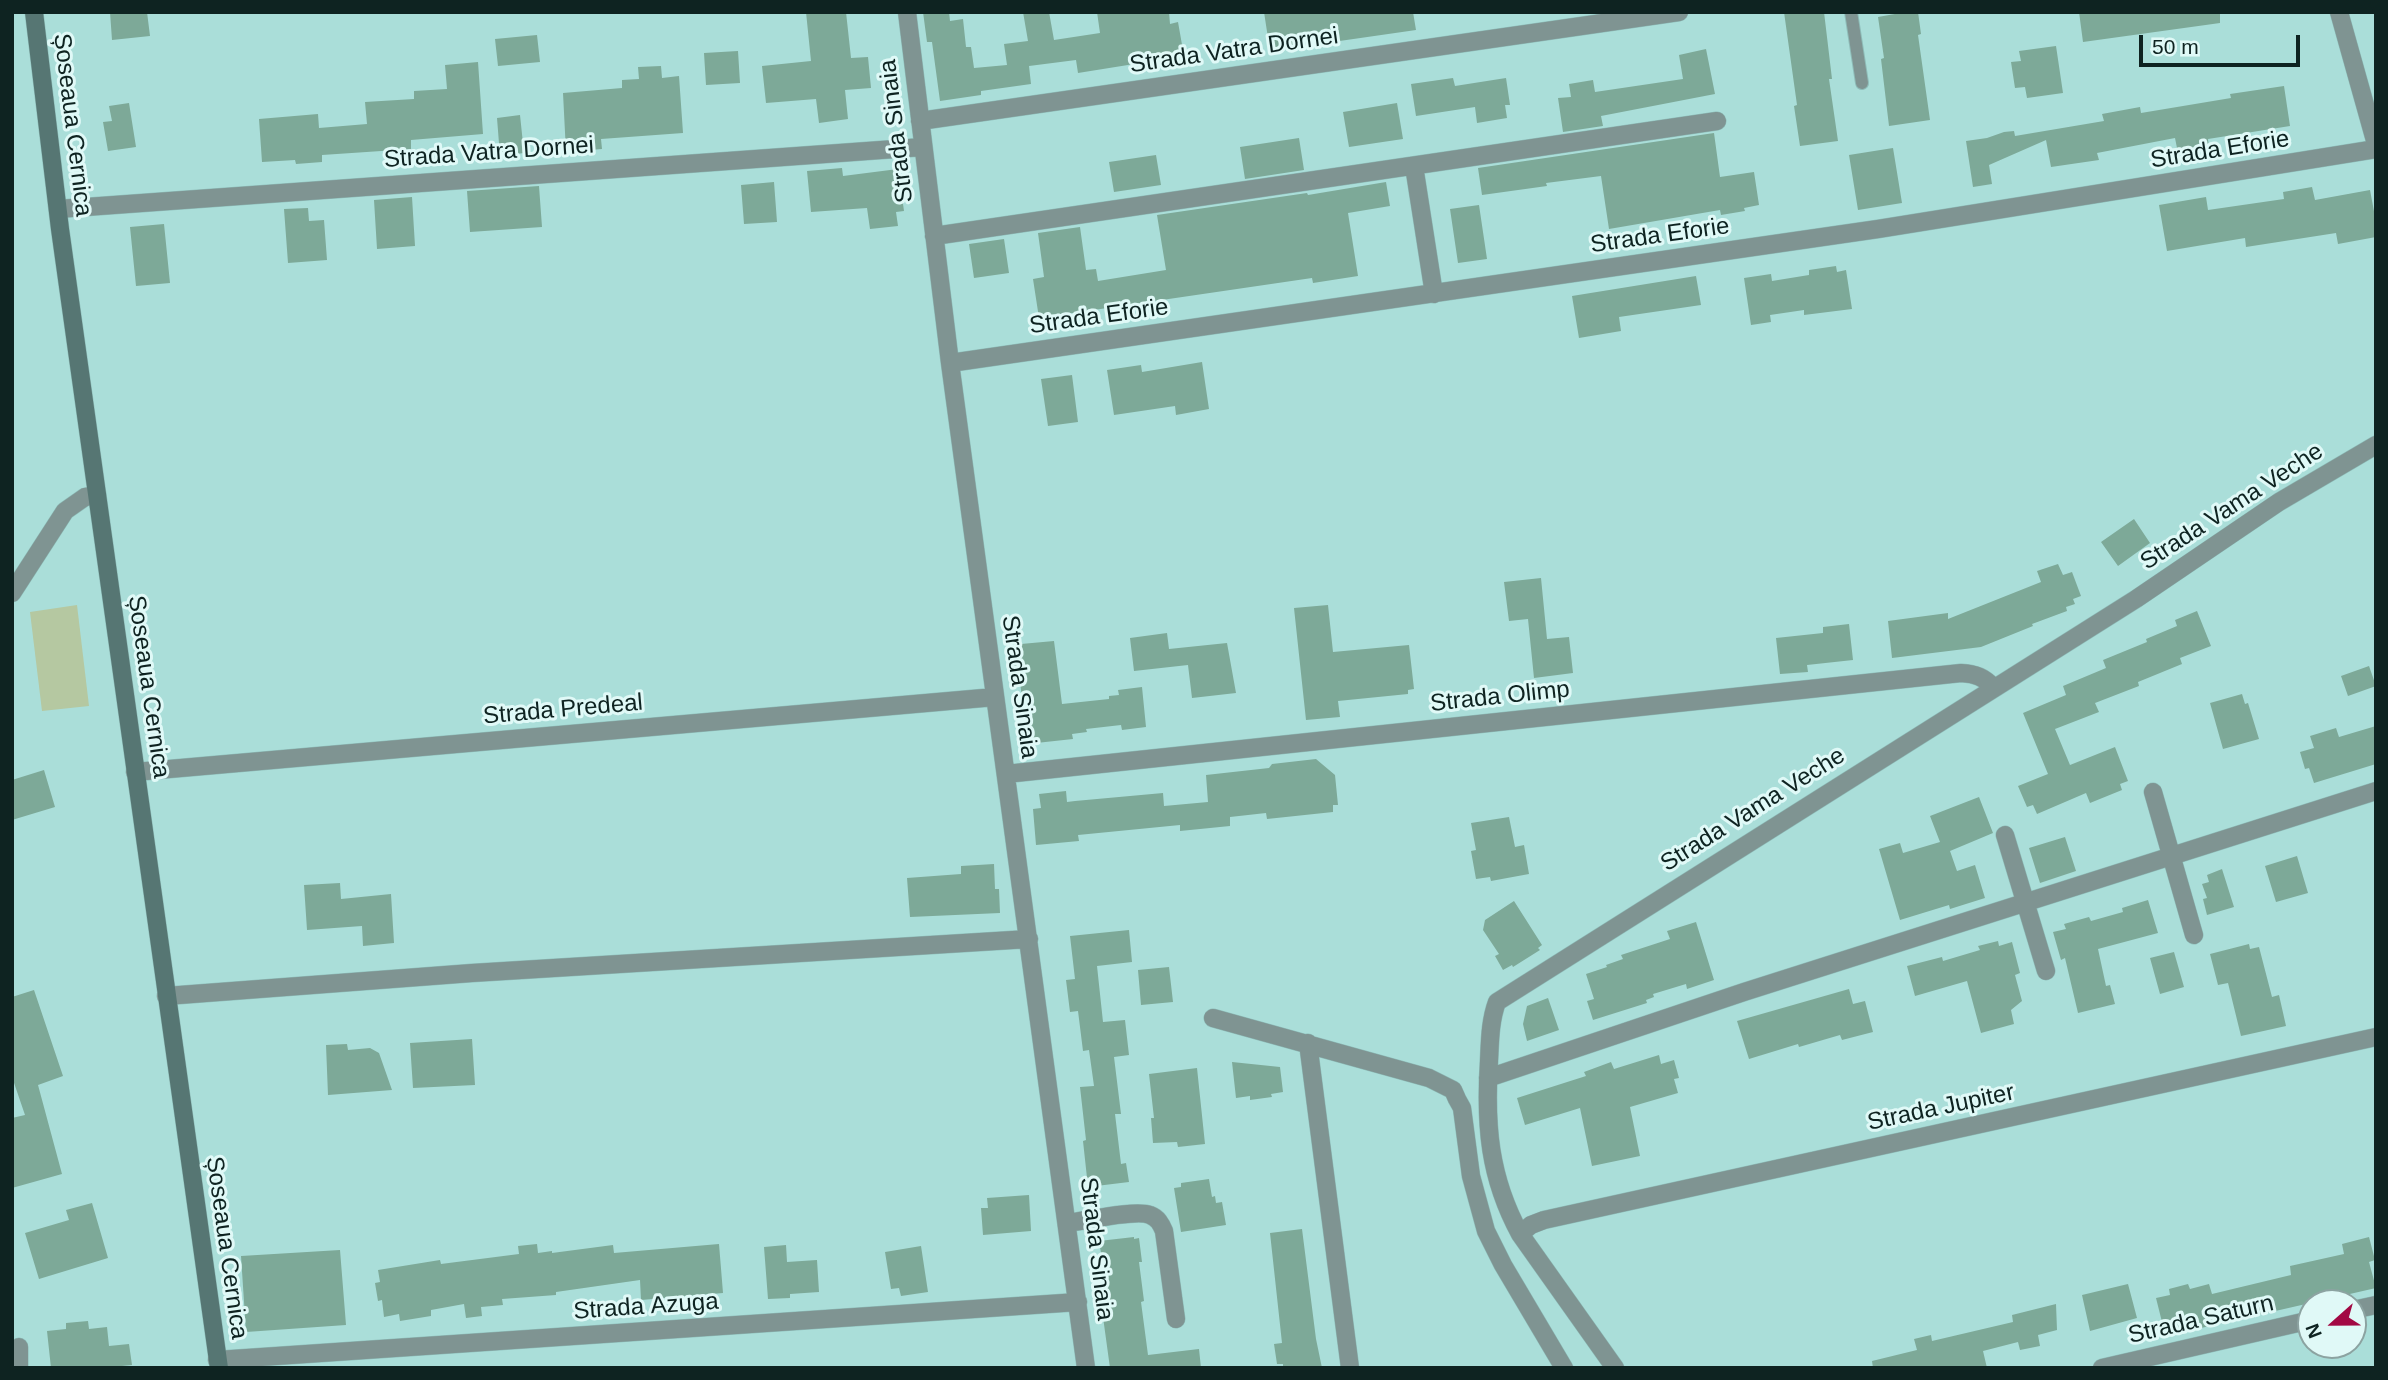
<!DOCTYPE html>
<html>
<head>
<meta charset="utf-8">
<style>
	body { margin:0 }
	#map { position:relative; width:2388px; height:1380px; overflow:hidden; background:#aaded9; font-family:Arial,sans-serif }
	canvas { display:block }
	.frame { position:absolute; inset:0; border:14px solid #0e2321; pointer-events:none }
	.north { position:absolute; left:2297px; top:1289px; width:70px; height:70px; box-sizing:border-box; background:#e0f9f7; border:2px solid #8ca3a1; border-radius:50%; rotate:249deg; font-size:19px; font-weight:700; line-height:28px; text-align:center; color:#0e2321 }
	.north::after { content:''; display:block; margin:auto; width:24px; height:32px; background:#a20843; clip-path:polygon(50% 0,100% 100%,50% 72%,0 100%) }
	.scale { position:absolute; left:2139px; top:35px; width:161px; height:32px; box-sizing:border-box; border:4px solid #0e2321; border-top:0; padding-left:9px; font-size:21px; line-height:24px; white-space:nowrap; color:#0e2321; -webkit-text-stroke:5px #e0f9f7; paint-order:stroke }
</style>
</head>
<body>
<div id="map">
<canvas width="2388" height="1380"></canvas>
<div class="frame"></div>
<div class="north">N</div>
<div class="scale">50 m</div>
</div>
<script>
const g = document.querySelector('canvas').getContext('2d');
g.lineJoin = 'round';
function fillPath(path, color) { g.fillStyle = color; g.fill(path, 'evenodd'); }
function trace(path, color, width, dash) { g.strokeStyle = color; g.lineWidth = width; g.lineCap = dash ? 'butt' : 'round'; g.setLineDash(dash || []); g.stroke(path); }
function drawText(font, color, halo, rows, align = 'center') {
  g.font = font + ' Arial,sans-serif'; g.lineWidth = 6; g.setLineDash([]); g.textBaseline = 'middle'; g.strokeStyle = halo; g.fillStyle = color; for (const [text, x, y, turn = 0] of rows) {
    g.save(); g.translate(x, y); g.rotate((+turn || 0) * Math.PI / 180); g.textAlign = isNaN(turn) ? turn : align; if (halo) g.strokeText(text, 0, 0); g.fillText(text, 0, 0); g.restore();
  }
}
const green = new Path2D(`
	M77,605L89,706L42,711L30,612Z`);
const building = new Path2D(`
	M110,12H147L150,36L112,40Z
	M806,12H846L851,58L868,57L871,88L845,90L848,119L819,123L816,99L766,103L762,66L811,61Z
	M923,12H949L950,21L963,19L966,47H971L974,68L1007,65L1004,44L1028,41L1023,12H1049L1054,40L1100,33L1097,12H1169L1170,24L1178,22L1184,56L1078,73L1076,60L1029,66L1031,84L981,91V95L940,101L932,42H927Z
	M1264,12H1413L1416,30L1270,51Z
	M1784,12H1824L1832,79H1829L1838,141L1800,146L1794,106L1797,105Z
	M1906,12H1918L1921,34L1918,35L1930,120L1889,126L1881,59L1884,58L1878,17Z
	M2079,12H2220V23L2083,42Z
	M537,35L540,62L498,66L495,39Z
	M2056,46L2063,93L2027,98L2025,87L2015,88L2011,62L2021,61L2019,51Z
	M1706,49L1715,94L1601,116L1603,126L1563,132L1558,98L1571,97L1569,84L1593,80L1595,92L1683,79L1679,55Z
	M738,51L740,83L706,85L704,53Z
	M478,62L483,134L411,140V149L322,155V162L296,164L295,160L262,162L259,119L318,114L319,128L367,124L365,102L414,99V91L447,89L445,65Z
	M661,66L662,78L679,76L683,133L601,139L602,149L566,152L563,93L622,88V80L639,79L638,67Z
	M1453,78L1455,86L1506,78L1510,105H1505L1507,118L1477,123L1475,107L1416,116L1411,84Z
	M2284,86L2290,126L2208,139L2209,148L2178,153L2175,138L2097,153L2099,160L2051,167L2046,140L1989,165L1992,184L1973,187L1966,141L1987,138L2004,132L2014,131L2015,136L2104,121L2102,114L2140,107L2141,113L2231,98L2230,94Z
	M129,103L136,147L108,151L103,122L112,121L109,106Z
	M1397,103L1403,139L1349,147L1343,112Z
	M520,115L524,153L500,156L497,118Z
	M1714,133L1720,177L1754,172L1759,205L1744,208L1745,211L1721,215L1720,210L1609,229L1601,176L1546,183L1547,186L1482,195L1478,168Z
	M1299,138L1304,170L1245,179L1240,147Z
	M1893,148L1902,203L1858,210L1849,155Z
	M1156,155L1161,185L1114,192L1109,162Z
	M842,168L843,176L898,169L904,211L896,212L898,226L870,229L867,208L811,212L807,171Z
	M774,182L777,222L744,224L741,185Z
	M1386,182L1390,206L1348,213L1358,276L1313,283L1312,278L1039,318L1033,279L1044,277L1038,233L1080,227L1086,270L1096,269L1098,281L1166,270L1157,215L1307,193L1308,195Z
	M539,186L542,227L470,232L467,191Z
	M2312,187L2315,200L2370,190L2376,222V237L2338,244L2336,233L2246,247L2245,238L2167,251L2159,205L2206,197L2208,210L2284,199L2283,192Z
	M412,197L415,246L377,249L374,200Z
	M1479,205L1487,259L1458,263L1450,209Z
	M308,208L309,221L324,220L327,260L288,263L284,209Z
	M164,224L170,283L136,286L130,227Z
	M1004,239L1009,273L974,278L969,244Z
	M1836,266L1837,272L1846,270L1852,309L1804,315V310L1770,315L1771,322L1751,325L1744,278L1771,274L1772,281L1809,275V270Z
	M1696,276L1701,305L1619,317L1621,331L1579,338L1572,296Z
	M1202,362L1209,409L1176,415L1175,406L1114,415L1107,370L1141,365L1142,372Z
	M1072,375L1078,422L1048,426L1041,379Z
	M2134,519L2150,543L2118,566L2101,542Z
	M2058,564L2063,575L2072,572L2081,596L2073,599L2075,604L2066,607L2067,611L2032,624L2033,626L1981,647L1892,658L1888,621L1948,613V619L2041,582L2037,571Z
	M1541,578L1547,639L1569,637L1573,673L1534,678L1528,619L1509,621L1504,582Z
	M1328,605L1333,652L1409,645L1414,689L1408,690V694L1338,701L1340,717L1306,720L1294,608Z
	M2197,611L2211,646L2180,658L2182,664L2138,682L2139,686L2095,703L2099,712L2055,729L2070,765L2115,747L2128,781L2120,784L2122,790L2090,803L2086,793L2037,814L2033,805L2027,807L2018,786L2048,774L2023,713L2066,695L2063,686L2106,668L2103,660L2147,642L2146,639L2177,626L2175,620Z
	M1849,624L1853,660L1807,665L1808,672L1780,674L1776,638L1823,633V627Z
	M1167,633L1169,649L1227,643L1236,693L1192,698L1188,665L1134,671L1130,638Z
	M1054,641L1062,704L1109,699V696L1119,695L1118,690L1142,687L1146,727L1122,730L1121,725L1086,729L1087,732L1072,734L1073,739L1027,744L1020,681L1014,682L1010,650L1022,649L1021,644Z
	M2369,666L2376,686L2348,696L2341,676Z
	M2242,694L2245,704L2248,703L2259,739L2223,749L2210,703Z
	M2376,726V764L2314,783L2309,768L2305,769L2300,752L2314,748L2310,736L2336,728L2339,737Z
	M1316,759L1335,775L1338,805H1333V812L1267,819L1266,813L1230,817V826L1180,831V825L1078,835L1079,841L1036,845L1033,809L1041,808L1039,794L1066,791L1067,802L1075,801L1163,793L1164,806L1208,802L1206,775L1269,768L1272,764Z
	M44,770L55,807L12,820V780Z
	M1979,797L1993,833L1950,851L1957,871L1975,865L1985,898L1950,909L1949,905L1900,920L1879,849L1900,843L1903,853L1940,842L1930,816Z
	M1509,817L1515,847L1524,845L1529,874L1491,881L1490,877L1476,879L1471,851L1476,850L1471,823Z
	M2065,837L2076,871L2040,883L2029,848Z
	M2297,856L2308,893L2276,902L2265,866Z
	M994,864L995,889H999L1000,913L910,917L907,878L961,874V866Z
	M2222,869L2234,907L2207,915L2203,899L2207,898L2202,884L2209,882L2207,875Z
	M340,883L341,899L391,894L394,943L363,946L362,926L307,930L304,885Z
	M2148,900L2158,933L2098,949L2106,986L2110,985L2115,1004L2078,1013L2065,958L2061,960L2053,932L2066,929L2064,924L2089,917L2091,921L2123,912L2122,908Z
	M1514,901L1542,945L1538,948L1540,950L1513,967L1512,965L1503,970L1495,956L1499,954L1483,930L1485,920Z
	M1696,922L1714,980L1687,989L1686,984L1653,994L1654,997L1646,1000L1647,1003L1593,1020L1587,1001L1594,999L1586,974L1607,967L1606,965L1623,959L1621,955L1670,939L1667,931Z
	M1129,930L1132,962L1097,966L1103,1022L1125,1020L1129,1055L1114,1057L1121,1114H1115L1121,1164L1126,1163L1129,1182L1088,1187L1083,1141L1086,1140L1080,1087L1094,1086L1089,1050L1083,1051L1078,1011L1070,1012L1066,980L1075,979L1070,936Z
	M1998,941L1999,946L2012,942L2020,973L2015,975L2022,1001L2011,1010L2014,1024L1981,1033L1967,981L1915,996L1907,966L1942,957L1943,961L1980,950L1978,946Z
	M2249,944L2250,949L2259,947L2272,997L2279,995L2286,1026L2241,1036L2228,983L2218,985L2210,954Z
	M2174,952L2184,987L2160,994L2150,958Z
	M1169,967L1173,1002L1141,1005L1138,970Z
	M1849,989L1853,1004L1865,1001L1873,1032L1842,1040L1840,1035L1799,1047L1798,1044L1749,1059L1737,1021Z
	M34,990L63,1076L38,1085L62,1174L12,1188V1118L25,1115L12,1077V997Z
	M1548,998L1559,1030L1527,1041L1523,1024L1527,1006Z
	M472,1039L475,1085L413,1088L410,1043Z
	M347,1044L348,1050L370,1048L379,1053L392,1090L328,1095L326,1045Z
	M1659,1055L1661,1064L1674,1060L1679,1078L1674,1079L1678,1093L1630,1107L1640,1156L1592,1166L1580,1108L1525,1125L1517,1098L1586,1076L1584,1072L1611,1062L1614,1069Z
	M1232,1062L1280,1067L1283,1092L1271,1094L1272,1097L1250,1100V1096L1236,1098Z
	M1197,1068L1205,1144L1178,1147L1177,1142L1153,1143L1151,1118H1154L1149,1074Z
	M1209,1179L1212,1197L1215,1196L1216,1203L1222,1202L1226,1225L1181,1232L1174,1188L1181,1187V1183Z
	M1029,1195L1031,1231L983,1235L981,1208H988L987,1198Z
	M92,1203L108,1258L39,1279L25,1233L69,1220L66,1210Z
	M1302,1229L1316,1339L1322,1368H1283V1364H1277L1274,1344L1282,1343L1270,1233Z
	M1134,1237V1239L1139,1238L1142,1262H1139L1144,1301L1141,1302L1148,1355L1199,1349L1201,1368H1110L1096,1266L1103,1265L1099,1241Z
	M2369,1237L2375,1260L2369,1262L2376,1288L2179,1333L2176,1319L2162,1322L2156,1298L2170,1295L2169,1289L2188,1284L2190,1289L2209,1284L2212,1294L2291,1275L2290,1266L2344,1254L2342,1244Z
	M537,1244L538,1253L552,1251V1253L613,1245L614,1253L719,1244L723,1293L641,1300L640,1280L556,1292V1295L502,1299L503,1305L481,1307L482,1316L466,1318L464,1304L431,1310V1316L400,1321L399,1314L384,1317L382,1300L378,1301L375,1283L380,1282L378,1270L440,1260L441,1264L519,1254L518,1246Z
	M786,1245L787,1262L817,1260L819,1292L790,1294V1298L768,1299L764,1247Z
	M921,1246L928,1292L901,1296L899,1288L891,1289L885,1252Z
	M340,1250L346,1325L246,1332L241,1256Z
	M2128,1284L2137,1318L2090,1331L2082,1295Z
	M2056,1304L2057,1330L2038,1335L2040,1346L2020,1350L2018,1342L1983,1351L1987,1368H1873L1872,1361L1917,1350L1914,1339L1931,1335L1932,1341L2013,1322L2012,1315Z
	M88,1321L89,1329L107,1327L109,1346L129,1344L132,1365L102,1368H51L47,1331L66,1329V1323Z`);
const lane = new Path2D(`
	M1851,12L1862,83`);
const street = new Path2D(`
	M907,12L950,363L1086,1368
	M2339,12L2376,144
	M920,121L1679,12
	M1414,166L1434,294
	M58,209L923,147
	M934,236L1717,121
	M950,363L1878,229L2376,149
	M12,593L65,511L85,497L97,495
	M135,772L995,697
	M1006,774L1961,673C1976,674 1984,677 1994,688
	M2153,792L2194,935
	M2005,835L2046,971
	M166,996L472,973L1029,939
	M1213,1018L1429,1078L1453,1090L1457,1099L1462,1108L1471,1176L1486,1231L1503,1265L1564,1368
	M1308,1043L1350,1368
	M1488,1078L1744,992L2376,791
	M1068,1223C1085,1221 1136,1209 1150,1215C1158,1218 1161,1224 1164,1231L1176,1319
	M1520,1234L1531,1225L1544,1220L2376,1037
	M2353,1310L2376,1305
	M19,1347V1368
	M217,1360L1078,1302
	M1615,1368L1520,1234C1489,1177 1485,1125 1489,1061C1490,1041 1490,1021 1497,1002L2136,599L2279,502L2376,445
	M2102,1368L2311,1320`);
const secondary = new Path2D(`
	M34,12L60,229L219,1368`);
const streetNames = [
	["Strada Vatra Dornei",1234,51,-8],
	["Șoseaua Cernica",72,125,83],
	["Strada Sinaia",897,131,-97],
	["Strada Eforie",2220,150,-9],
	["Strada Vatra Dornei",489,153,-4],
	["Strada Eforie",1660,236,-8],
	["Strada Eforie",1099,317,-8],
	["Strada Vama Veche",2232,507,-33],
	["Șoseaua Cernica",148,687,82],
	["Strada Sinaia",1019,687,82],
	["Strada Olimp",1500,697,-6],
	["Strada Predeal",563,710,-5],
	["Strada Vama Veche",1753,810,-32],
	["Strada Jupiter",1941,1108,-12],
	["Șoseaua Cernica",226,1248,82],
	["Strada Sinaia",1096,1249,83],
	["Strada Azuga",646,1307,-4],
	["Strada Saturn",2201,1320,-13]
];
fillPath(green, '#b5c8a1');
fillPath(building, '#7da998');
trace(lane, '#8ebcb8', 14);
trace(street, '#8ebcb8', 19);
trace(secondary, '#8ebcb8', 19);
trace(lane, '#7f9492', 12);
trace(street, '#7f9492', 18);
trace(secondary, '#567673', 18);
drawText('24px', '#0e2321', '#e0f9f7', streetNames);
</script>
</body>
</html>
